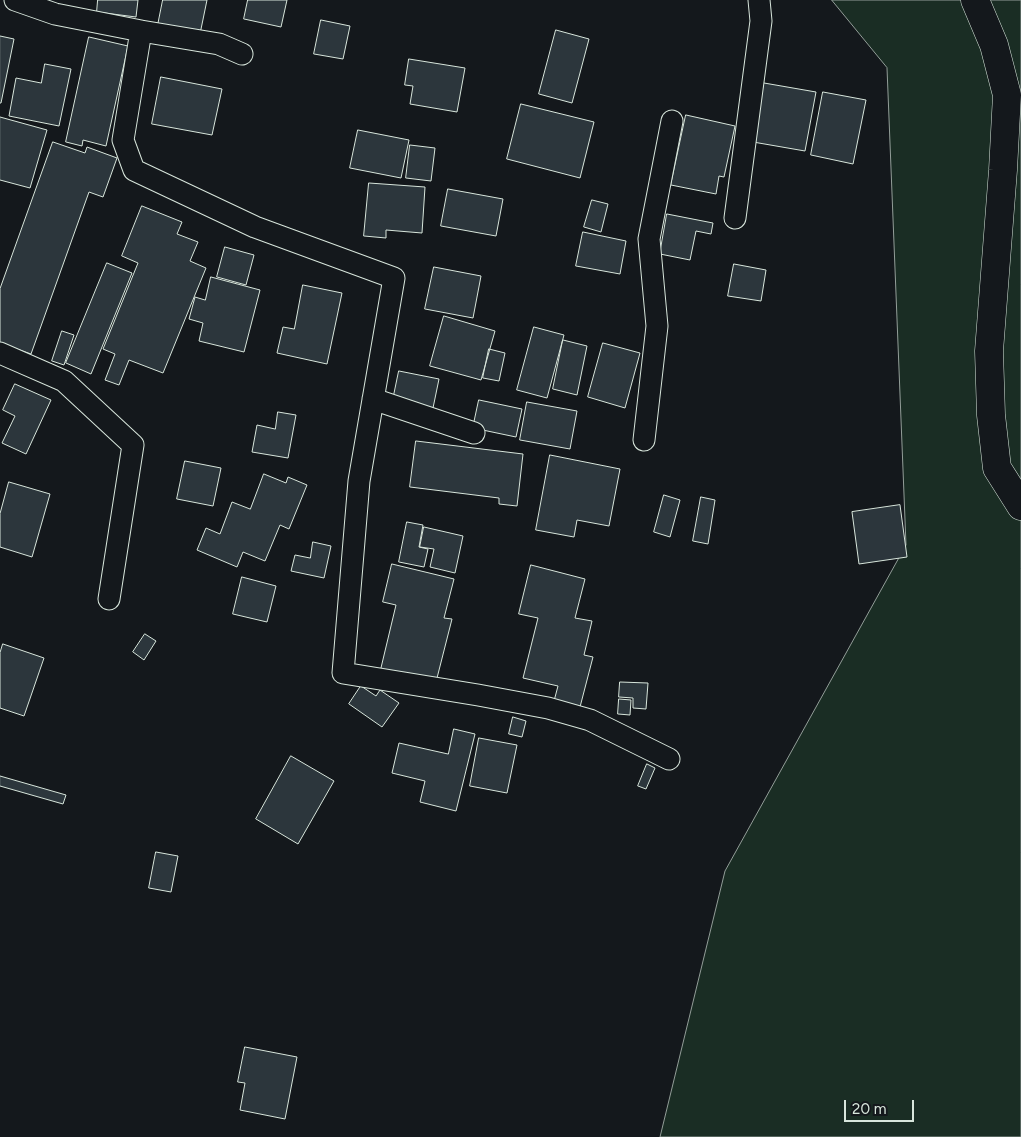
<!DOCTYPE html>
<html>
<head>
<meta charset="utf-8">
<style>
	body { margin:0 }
	#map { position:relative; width:1021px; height:1137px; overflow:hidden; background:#14181c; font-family:Figtree,sans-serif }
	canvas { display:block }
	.scale { position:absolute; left:844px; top:1100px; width:70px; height:22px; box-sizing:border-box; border:2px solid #d8e6dc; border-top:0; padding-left:6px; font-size:15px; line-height:18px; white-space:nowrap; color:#d8e6dc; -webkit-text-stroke:4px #14181c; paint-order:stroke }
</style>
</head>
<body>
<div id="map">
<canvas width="1021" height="1137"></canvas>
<div class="scale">20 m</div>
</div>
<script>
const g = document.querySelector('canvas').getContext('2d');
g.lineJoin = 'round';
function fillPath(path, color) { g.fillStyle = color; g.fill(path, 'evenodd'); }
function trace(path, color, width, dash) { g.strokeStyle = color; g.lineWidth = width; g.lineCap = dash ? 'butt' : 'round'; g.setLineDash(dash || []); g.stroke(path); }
const green = new Path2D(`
	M832,0H1021V1137H660L725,871L906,545L887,68Z`);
const building = new Path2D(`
	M98,0H138L136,17L97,12Z
	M163,0H207L200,34L158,25Z
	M248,0H287L281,27L244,19Z
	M321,20L350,26L343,59L314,54Z
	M556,30L589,39L572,103L539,94Z
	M0,36L14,39L1,103H0Z
	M89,37L128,46L106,146L83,140L82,146L66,142Z
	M409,59L465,68L457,112L410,104L413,86L405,85Z
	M45,64L71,69L59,126L9,116L16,78L41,83Z
	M161,77L222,89L212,135L152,124Z
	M764,83L816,92L805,151L753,142Z
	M823,92L866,100L853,164L811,155Z
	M521,104L594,122L580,178L507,159Z
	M686,115L735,126L724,177L719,176L716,194L671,185Z
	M0,117L47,130L30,188L0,180Z
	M358,130L409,140L401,178L350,168Z
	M53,142L85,153L87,147L117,158L103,197L89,192L31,354L0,343V289Z
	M410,145L435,148L431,181L406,178Z
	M369,183L425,187L422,233L386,230V238L364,236Z
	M448,189L503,199L496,236L441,226Z
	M592,200L608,204L601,232L584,227Z
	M142,206L182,222L177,234L198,242L190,261L206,268L163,373L129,360L119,385L105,380L115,354L103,349L138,263L122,256Z
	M667,214L713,223L711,234L696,231L690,260L660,254Z
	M583,232L626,241L620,274L576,266Z
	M225,247L254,255L246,285L217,277Z
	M107,263L132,273L91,374L66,363Z
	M734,264L766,270L761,301L728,296Z
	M434,267L481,276L473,318L425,309Z
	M211,277L260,290L244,352L199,341L203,323L189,319L195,297L205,300Z
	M303,285L342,293L327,364L277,353L283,327L294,329Z
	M444,316L495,331L481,380L430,366Z
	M534,327L564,335L547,398L517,390Z
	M62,331L74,335L64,365L52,361Z
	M563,340L587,346L577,395L553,389Z
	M603,343L640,353L625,408L588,397Z
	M489,349L505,353L499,381L483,378Z
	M399,371L439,379L433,408L393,400Z
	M15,384L51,400L26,454L2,443L15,416L3,410Z
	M479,400L522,409L516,437L473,428Z
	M527,402L577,411L570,449L520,440Z
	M278,412L296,415L288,458L252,452L257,425L275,429Z
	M416,441L523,454L517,506L499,504V498L410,487Z
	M550,455L620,469L609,526L577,520L574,537L536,530Z
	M185,461L221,468L213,506L177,499Z
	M264,474L286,483L288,477L307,485L289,529L280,525L265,561L243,552L237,567L197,550L206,528L220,534L232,502L250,509Z
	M9,482L50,494L32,557L0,547V514Z
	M664,495L680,500L670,537L654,532Z
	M701,497L715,500L708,544L693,541Z
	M900,505L907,557L859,564L852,512Z
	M407,522L423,525L419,547L428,549L424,567L399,562Z
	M424,527L463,536L455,573L430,567L434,549L420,547Z
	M313,542L331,546L324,578L291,571L295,555L310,558Z
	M392,564L454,579L444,618L452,619L436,682L380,672L396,605L383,602Z
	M531,565L585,579L575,618L592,621L584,655L593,657L580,707L554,701L558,686L523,678L538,618L519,614Z
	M242,577L276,586L267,622L233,614Z
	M145,634L156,641L144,660L133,652Z
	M3,644L44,658L24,716L0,708V653Z
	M620,682L648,683L646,709L633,708V698L619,697Z
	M361,686L376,696L380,690L399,703L382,727L349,704Z
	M619,699L631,700L630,715L618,714Z
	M513,717L526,721L522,737L509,734Z
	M454,729L475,734L456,811L420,802L425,781L392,773L399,743L448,754Z
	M479,738L517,745L507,793L470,786Z
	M291,756L334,781L298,844L256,819Z
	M647,764L655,768L646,789L638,786Z
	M0,776L66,795L63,804L0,786Z
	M156,852L178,856L171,892L149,888Z
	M245,1047L297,1057L285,1119L240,1110L245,1083L238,1082Z`);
const street = new Path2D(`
	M15,0L55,14L141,31L123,140L134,170L255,227L394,278L359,481L343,673L478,695L548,708L590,720L669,759
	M141,31L219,44L242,54
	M735,218L761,21L759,0
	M0,353L64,381L133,445L109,599
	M373,399L474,433
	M644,440L657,326L649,239L672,121`);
const secondary = new Path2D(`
	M975,0L994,45L1007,95L1003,170L989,351L991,415L997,468L1021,506`);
fillPath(green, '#1a2d24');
trace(green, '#939e99', 1);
fillPath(building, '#2c363c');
trace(building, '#d8e6dc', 1);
trace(street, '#d8e6dc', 23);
trace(secondary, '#d8e6dc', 29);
trace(street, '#14181c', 21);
trace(secondary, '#14181c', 28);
</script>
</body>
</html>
